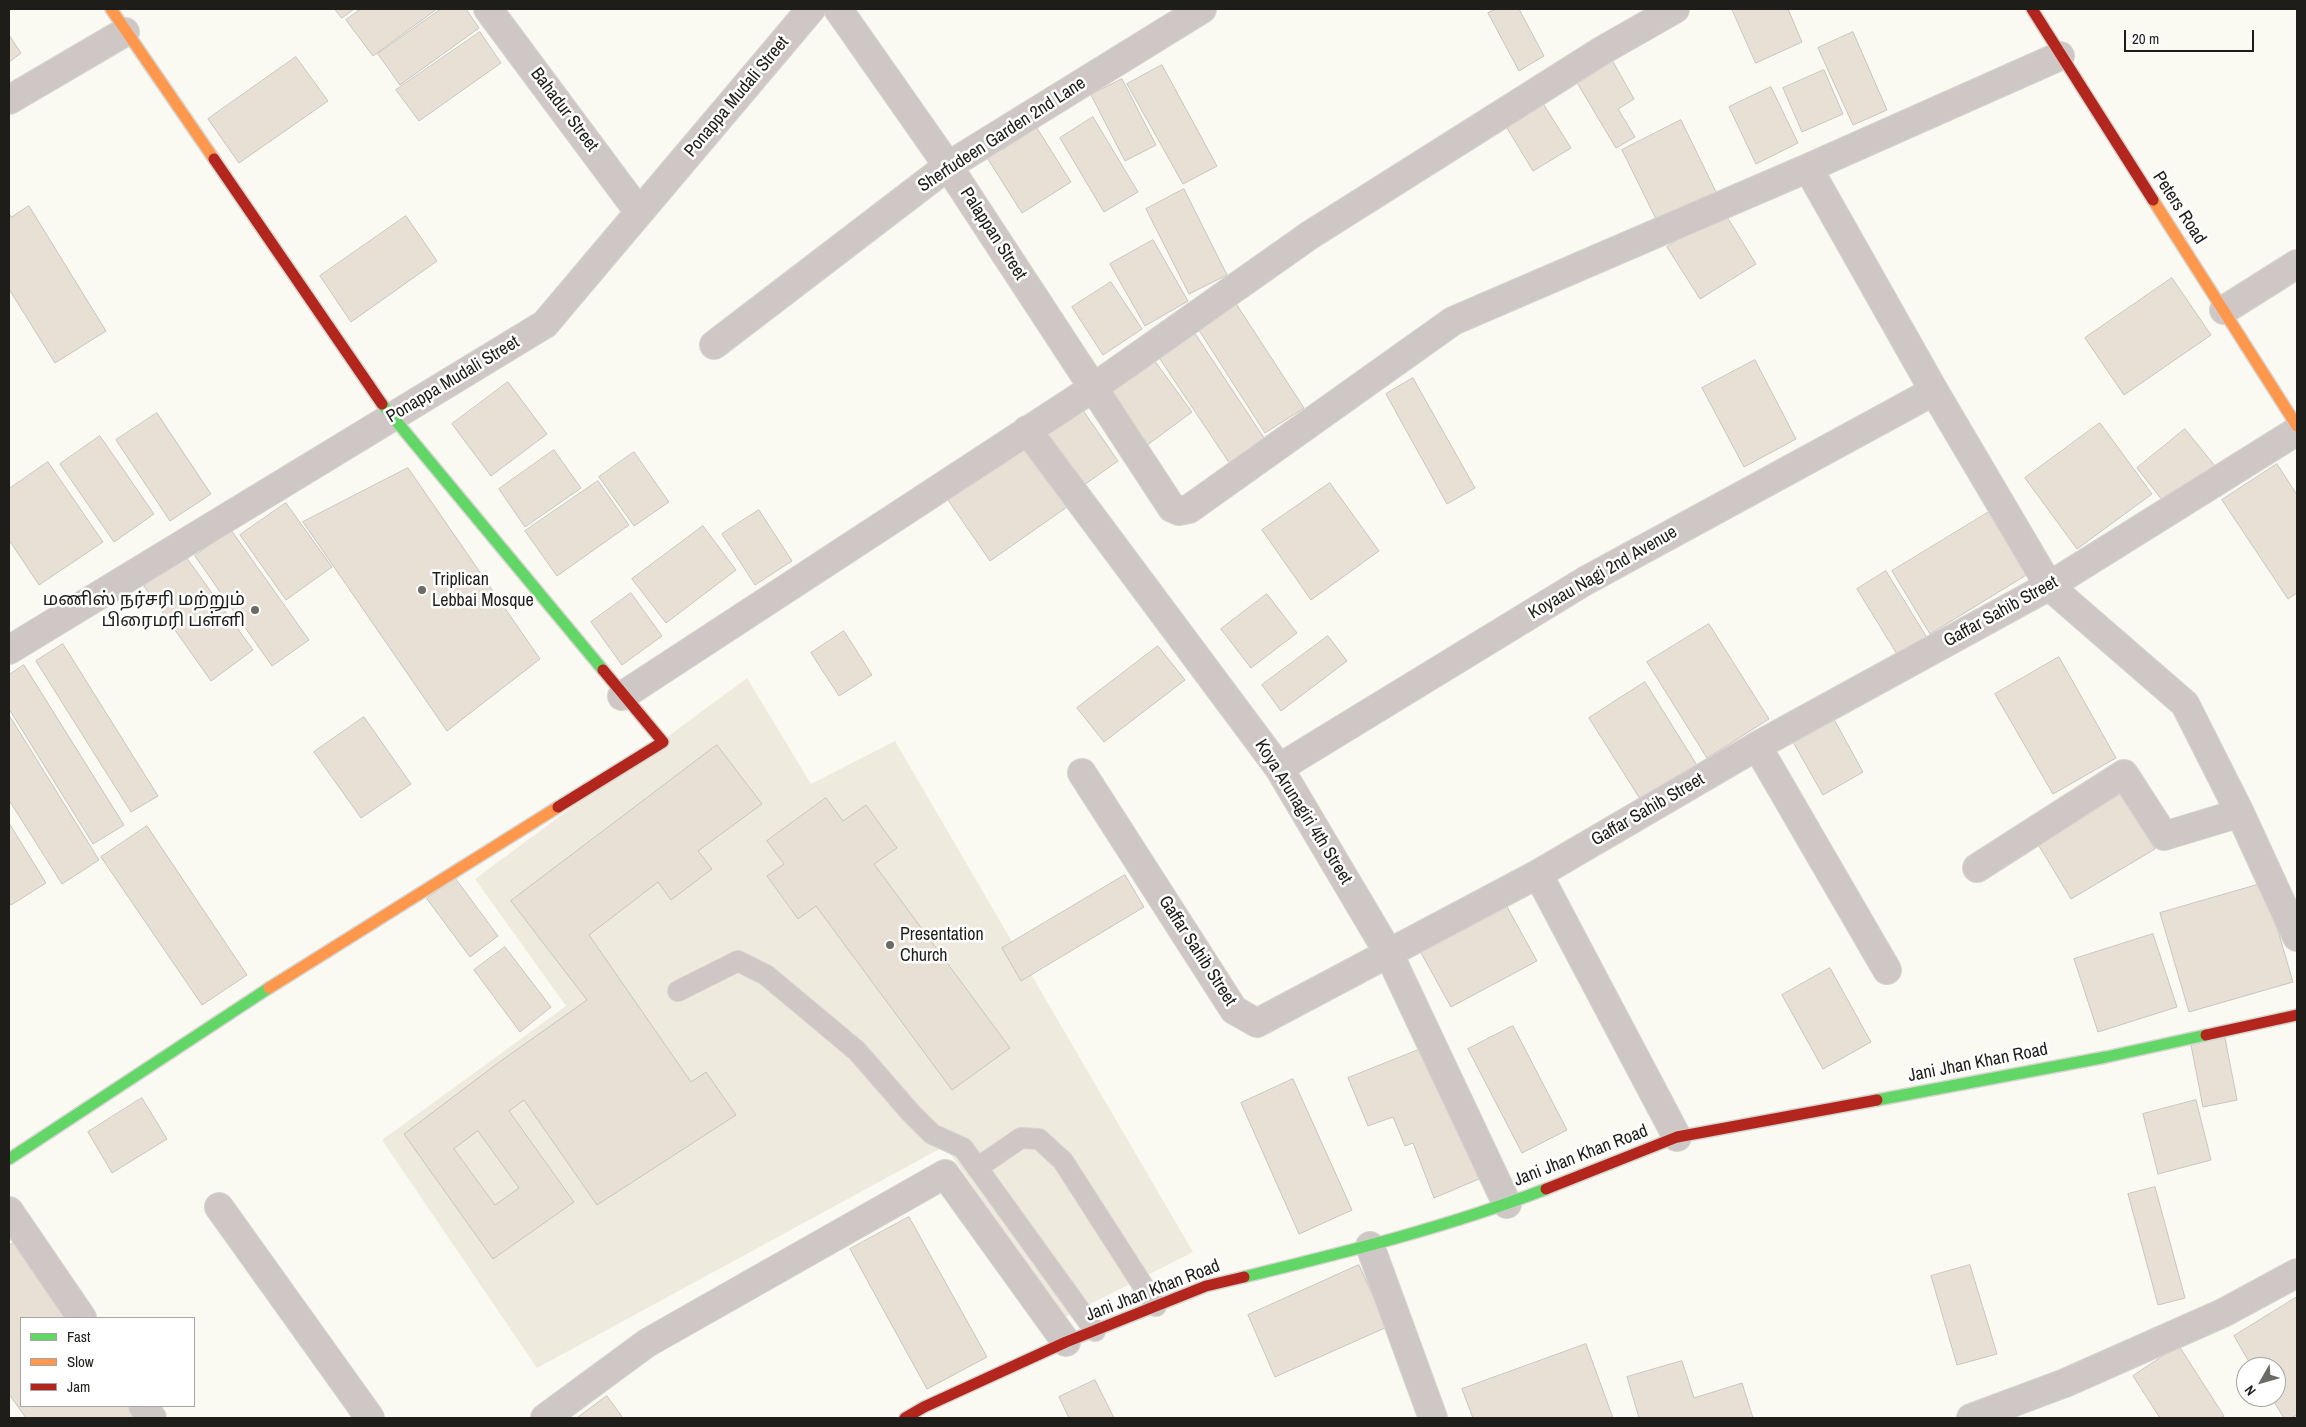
<!DOCTYPE html>
<html>
<head>
<meta charset="utf-8">
<style>
	body { margin:0 }
	#map { position:relative; width:2306px; height:1427px; overflow:hidden; background:#faf9f2; font-family:"Archivo Narrow",sans-serif }
	canvas { display:block }
	.frame { position:absolute; inset:0; border:10px solid #1e1d19; pointer-events:none }
	.legend { position:absolute; left:20px; top:1317px; width:175px; height:90px; box-sizing:border-box; background:#fff; border:1px solid #a5a5a3; margin:0; padding:6px 9px; list-style:none; font-size:15px; color:#1e1d19 }
	.legend li { display:flex; align-items:center; gap:10px; height:25px }
	.legend b { width:25px; border:1px solid #a5a5a3 }
	.north { position:absolute; left:2236px; top:1357px; width:50px; height:50px; box-sizing:border-box; background:#fff; border:1px solid #a5a5a3; border-radius:50%; rotate:232deg; font-size:14px; font-weight:700; line-height:20px; text-align:center; color:#1e1d19 }
	.north::after { content:''; display:block; margin:auto; width:18px; height:22px; background:#6b6a65; clip-path:polygon(50% 0,100% 100%,50% 72%,0 100%) }
	.scale { position:absolute; left:2124px; top:30px; width:130px; height:22px; box-sizing:border-box; border:2px solid #1e1d19; border-top:0; padding-left:6px; font-size:15px; line-height:18px; white-space:nowrap; color:#1e1d19; -webkit-text-stroke:4px #fff; paint-order:stroke }
</style>
</head>
<body>
<div id="map">
<canvas width="2306" height="1427"></canvas>
<div class="frame"></div>
<ul class="legend">
<li><b style="height:6px;background:#63d668"></b>Fast</li>
<li><b style="height:6px;background:#ff974d"></b>Slow</li>
<li><b style="height:6px;background:#b3261e"></b>Jam</li>
</ul>
<div class="north">N</div>
<div class="scale">20 m</div>
</div>
<script>
const g = document.querySelector('canvas').getContext('2d');
g.lineJoin = 'round';
function fillPath(path, color) { g.fillStyle = color; g.fill(path, 'evenodd'); }
function trace(path, color, width, dash) { g.strokeStyle = color; g.lineWidth = width; g.lineCap = dash ? 'butt' : 'round'; g.setLineDash(dash || []); g.stroke(path); }
function drawText(font, color, halo, rows, align = 'center') {
  g.font = font + ' "Archivo Narrow","Noto Sans Tamil",sans-serif'; g.lineWidth = 5; g.setLineDash([]); g.textBaseline = 'middle'; g.strokeStyle = halo; g.fillStyle = color; for (const [text, x, y, turn = 0] of rows) {
    g.save(); g.translate(x, y); g.rotate((+turn || 0) * Math.PI / 180); g.textAlign = isNaN(turn) ? turn : align; if (halo) g.strokeText(text, 0, 0); g.fillText(text, 0, 0); g.restore();
  }
}
const built = new Path2D(`
	M747,678L811,784L895,741L1193,1252L1063,1318L945,1146L537,1368L382,1140L566,1006L475,879Z`);
const building = new Path2D(`
	M335,9H354L342,18Z
	M361,9H437L373,56L346,20Z
	M441,9H466L479,28L400,85L378,54Z
	M1497,9H1519L1544,56L1519,71L1488,13Z
	M1732,9H1788L1802,42L1756,63Z
	M480,32L501,63L419,121L396,90Z
	M1853,32L1887,110L1853,125L1818,48Z
	M9,35L21,53L9,62Z
	M296,57L328,101L239,163L208,119Z
	M1612,60L1634,99L1618,109L1635,137L1616,148L1576,81Z
	M1162,65L1217,166L1183,184L1127,84Z
	M1824,70L1843,114L1802,132L1783,88Z
	M1122,79L1156,145L1125,161L1091,95Z
	M1771,87L1798,143L1756,164L1729,107Z
	M1544,105L1571,148L1533,171L1507,128Z
	M1093,117L1138,192L1104,212L1060,138Z
	M1681,120L1717,194L1658,223L1622,150Z
	M1035,125L1071,182L1022,213L986,156Z
	M1184,189L1227,275L1189,294L1146,209Z
	M29,206L106,331L55,363L9,289V213L11,217Z
	M1724,212L1756,264L1700,299L1667,247Z
	M406,216L437,261L351,322L320,276Z
	M1153,240L1188,301L1145,326L1110,264Z
	M2172,278L2211,335L2124,395L2085,338Z
	M1111,282L1142,329L1103,355L1072,307Z
	M1231,296L1304,408L1265,433L1193,321Z
	M1192,329L1268,444L1232,467L1156,353Z
	M1154,360L1192,412L1146,446L1107,394Z
	M1755,360L1796,439L1744,467L1702,388Z
	M1413,378L1475,488L1447,504L1386,394Z
	M508,382L547,434L491,476L452,424Z
	M1082,409L1118,461L1077,490L1041,438Z
	M157,413L211,494L170,521L116,440Z
	M2100,423L2152,494L2077,549L2025,478Z
	M2185,429L2215,466L2166,505L2137,468Z
	M100,436L154,514L114,542L60,464Z
	M1024,446L1067,507L990,561L948,500Z
	M554,450L581,488L525,527L499,489Z
	M634,452L669,502L634,526L599,477Z
	M48,462L103,542L39,585L9,540V489Z
	M2277,464L2297,495V593L2288,599L2222,500Z
	M408,468L540,659L447,731L303,522Z
	M598,481L629,525L557,576L525,531Z
	M1330,483L1379,551L1311,600L1262,530Z
	M286,503L332,567L286,600L240,535Z
	M759,510L792,561L755,585L722,534Z
	M1989,512L2028,574L1930,634L1892,571Z
	M703,526L736,570L666,623L632,579Z
	M231,530L309,640L272,666L195,556Z
	M186,557L253,650L211,681L144,586Z
	M1886,571L1929,641L1900,659L1857,589Z
	M631,593L662,636L622,665L591,622Z
	M1267,594L1297,633L1251,668L1221,629Z
	M1709,624L1769,719L1707,758L1647,662Z
	M844,631L872,675L839,696L811,653Z
	M1328,636L1347,661L1281,711L1262,685Z
	M63,644L158,796L131,812L36,661Z
	M1158,646L1185,680L1104,742L1077,708Z
	M2059,657L2116,758L2053,794L1995,694Z
	M24,665L124,825L93,844L9,709V675Z
	M1645,682L1698,767L1642,802L1589,718Z
	M1830,712L1863,772L1823,795L1789,735Z
	M9,715L99,860L62,884L9,800Z
	M364,717L411,784L361,818L314,752Z
	M717,745L762,804L698,851L712,869L671,900L658,882L589,935L691,1082L706,1072L736,1115L597,1205L524,1100L509,1111L574,1202L493,1259L404,1134L498,1063L587,1000L511,901ZM478,1131L519,1188L495,1205L454,1149Z
	M2120,791L2155,849L2071,899L2036,841Z
	M826,798L843,821L866,805L897,848L874,864L1010,1048L952,1090L816,906L798,919L767,876L784,864L767,841Z
	M9,823L46,883L11,905L9,902Z
	M147,826L247,975L202,1005L101,857Z
	M1125,875L1144,907L1021,981L1002,948Z
	M455,878L498,936L470,957L427,899Z
	M2264,883L2293,982L2189,1012L2160,913Z
	M1506,905L1537,961L1451,1007L1420,951Z
	M2153,934L2177,1007L2098,1032L2074,959Z
	M505,947L551,1007L520,1032L474,970Z
	M1830,968L1871,1042L1823,1069L1782,995Z
	M1513,1026L1567,1130L1522,1153L1468,1049Z
	M2225,1038L2237,1100L2203,1107L2191,1045Z
	M1426,1047L1479,1179L1434,1198L1413,1143L1405,1146L1393,1117L1368,1126L1348,1078Z
	M1293,1079L1352,1210L1299,1234L1241,1103Z
	M142,1098L167,1139L112,1173L88,1132Z
	M2196,1100L2211,1160L2158,1174L2143,1114Z
	M2155,1187L2185,1298L2158,1305L2128,1194Z
	M909,1217L987,1357L927,1389L850,1249Z
	M15,1241L70,1318H21V1406H133L139,1414L133,1418H26L9,1394V1246Z
	M1359,1265L1387,1327L1275,1377L1248,1315Z
	M1970,1265L1997,1354L1957,1365L1931,1276Z
	M2297,1297V1415L2291,1418H2284L2271,1397H2276V1367H2252L2234,1336Z
	M1586,1344L1613,1418H1473L1462,1389Z
	M2179,1346L2224,1416L2220,1418H2160L2133,1376Z
	M1682,1361L1694,1398L1742,1383L1753,1418H1639L1627,1377Z
	M1095,1380L1114,1418H1069L1059,1397Z
	M607,1396L623,1418H577Z`);
const lane = new Path2D(`
	M678,991L738,961L766,975L857,1051L910,1112L932,1134L963,1148L1095,1331
	M977,1168L1021,1138L1039,1139L1063,1161L1156,1306`);
const street = new Path2D(`
	M488,9L639,212
	M838,9L948,166L1172,508L1179,511L1189,509L1453,321L1808,168L2060,56
	M9,100L125,32
	M1808,168L1934,391L2049,586L2185,704L2240,813L2297,937
	M2224,310L2297,264
	M714,345L948,166L1202,9
	M1027,430L1279,768L1388,952L1507,1204
	M9,650L545,324L811,9
	M622,696L1093,388L1310,235L1603,50L1675,9
	M1757,746L1887,970
	M1279,768L1585,581L1934,391
	M1082,773L1234,1010L1257,1023L1538,874L1757,746L2049,586L2297,431
	M1977,868L2124,774L2164,836L2240,813
	M1538,874L1677,1137
	M219,1207L370,1418
	M9,1211L82,1318
	M1370,1246L1433,1418
	M143,1406L152,1418
	M545,1418L647,1343L945,1174L1066,1342
	M1971,1418L2065,1383L2223,1313L2297,1273`);
const fast = new Path2D(`
	M382,404L603,670
	M1877,1100L2106,1057L2206,1035
	M9,1159L269,988
	M1244,1277C1346,1252 1448,1227 1546,1189`);
const slow = new Path2D(`
	M111,9L214,159
	M2153,200L2297,426
	M269,988L558,807`);
const jam = new Path2D(`
	M2032,9L2153,200
	M214,159L382,404
	M558,807L663,742L603,670
	M2206,1035L2297,1015
	M1546,1189L1677,1137L1877,1100
	M905,1418L924,1407L1066,1342L1206,1286L1244,1277`);
const markers = [
	[422,590,5,"#6b6a65"],
	[255,610,5,"#6b6a65"],
	[890,945,5,"#6b6a65"]
];
const streetNames = [
	["Ponappa Mudali Street",737,97,-50],
	["Bahadur Street",564,110,53],
	["Sherfudeen Garden 2nd Lane",1002,135,-33],
	["Peters Road",2179,208,57],
	["Palappan Street",993,234,57],
	["Ponappa Mudali Street",453,380,-31],
	["Koyaau Nagi 2nd Avenue",1603,573,-30],
	["Gaffar Sahib Street",2001,612,-29],
	["Gaffar Sahib Street",1648,810,-30],
	["Koya Arunagiri 4th Street",1303,812,58],
	["Gaffar Sahib Street",1197,951,57],
	["Jani Jhan Khan Road",1978,1063,-11],
	["Jani Jhan Khan Road",1581,1156,-21],
	["Jani Jhan Khan Road",1153,1291,-21]
];
const poiNames = [
	["Triplican",432,580],
	["Lebbai Mosque",432,601],
	["மணிஸ் நர்சரி மற்றும்",245,600,"right"],
	["பிரைமரி பள்ளி",245,621,"right"],
	["Presentation",900,935],
	["Church",900,956]
];
fillPath(built, '#eeebde');
fillPath(building, '#e8e0d5');
trace(building, '#c7c5c0', 1);
trace(lane, '#d6d5d0', 22);
trace(street, '#d6d5d0', 30);
trace(fast, '#d6d5d0', 14);
trace(slow, '#d6d5d0', 14);
trace(jam, '#d6d5d0', 14);
trace(lane, '#cfc7c6', 20);
trace(street, '#cfc7c6', 28);
trace(fast, '#63d668', 11);
trace(slow, '#ff974d', 11);
trace(jam, '#b3261e', 11);
for (const [x, y, r, color] of markers) { const dot = new Path2D(); dot.arc(x, y, r, 0, 2 * Math.PI); g.fillStyle = color; g.fill(dot); trace(dot, '#fff', 2); }
drawText('18px', '#1e1d19', '#fff', streetNames);
drawText('18px', '#1e1d19', '#fff', poiNames, 'left');
</script>
</body>
</html>
